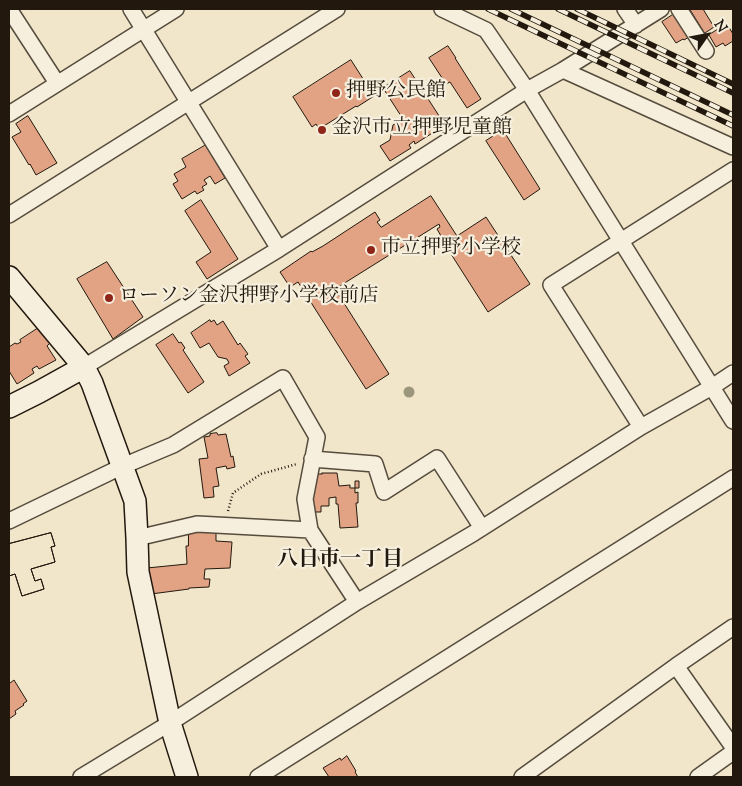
<!DOCTYPE html>
<html>
<head>
<meta charset="utf-8">
<style>
	body { margin:0 }
	#map { position:relative; width:742px; height:786px; overflow:hidden; background:#f1e6ca; font-family:"Sorts Mill Goudy",serif }
	canvas { display:block }
	.frame { position:absolute; inset:0; border:10px solid #22180e; pointer-events:none }
	.north { position:absolute; left:682px; top:10px; width:50px; height:50px; -webkit-text-stroke:4px #f6efdd; paint-order:stroke; rotate:57deg; font-size:14px; font-weight:700; line-height:20px; text-align:center; color:#22180e }
	.north::after { content:''; display:block; margin:auto; width:18px; height:22px; background:#22180e; clip-path:polygon(50% 0,100% 100%,50% 72%,0 100%) }
</style>
</head>
<body>
<div id="map">
<canvas width="742" height="786"></canvas>
<div class="frame"></div>
<div class="north">N</div>
</div>
<script>
const g = document.querySelector('canvas').getContext('2d');
g.lineJoin = 'round';
function fillPath(path, color) { g.fillStyle = color; g.fill(path, 'evenodd'); }
function trace(path, color, width, dash) { g.strokeStyle = color; g.lineWidth = width; g.lineCap = dash ? 'butt' : 'round'; g.setLineDash(dash || []); g.stroke(path); }
function drawText(font, color, halo, rows, align = 'center') {
  g.font = font + ' "Sorts Mill Goudy","Noto Serif JP",serif'; g.lineWidth = 4.5; g.setLineDash([]); g.textBaseline = 'middle'; g.strokeStyle = halo; g.fillStyle = color; for (const [text, x, y, turn = 0] of rows) {
    g.save(); g.translate(x, y); g.rotate((+turn || 0) * Math.PI / 180); g.textAlign = isNaN(turn) ? turn : align; if (halo) g.strokeText(text, 0, 0); g.fillText(text, 0, 0); g.restore();
  }
}
const building = new Path2D(`
	M690,9H703L714,27L705,33Z
	M674,14L689,37L684,40L683,39L676,43L662,22Z
	M727,24L733,34V41L725,46L723,43L716,47L709,35Z
	M448,46L456,58H455L481,99L467,108L450,82L446,84L429,58Z
	M351,60L374,96L357,107L356,106L319,129L316,124L312,127L293,97Z
	M410,71L445,125L415,144L414,141L409,145L411,148L390,161L380,146L390,140L393,125L403,119L383,88Z
	M28,116L57,163L36,175L30,164L29,165L12,137L21,132L16,124Z
	M503,130L540,189L524,200L486,141Z
	M206,145L225,178L215,184L210,176L204,180L207,184L202,187L204,190L197,194L195,191L182,199L173,184L178,181L174,174L186,167L182,159Z
	M431,196L457,236L486,217L530,284L488,312L444,243H445L437,229L440,227L439,224L335,289L389,374L366,389L298,282L290,287L280,272L311,251L312,252L323,246L375,212L380,220L377,222L381,227Z
	M201,200L238,259L207,279L196,262L211,252L185,211Z
	M107,262L143,317L113,339L77,279Z
	M210,320L211,322L214,320L217,325L223,321L238,345L240,343L248,354L245,356L250,363L229,376L224,366L229,363L227,359L218,357L209,343L200,348L191,333Z
	M40,327L50,343L47,346L56,360L39,369L37,366L32,369L34,373L17,384L9,371V347L15,343L17,344L21,342L20,340Z
	M173,334L179,343L181,342L185,348L183,350L204,382L188,393L156,345Z
	M217,433L218,435L226,434L231,457L233,456L235,467L227,469L226,466L216,468L219,486L213,487L214,497L204,498L199,459L208,458L204,437L210,436V434Z
	M322,473H337L339,486L350,485V488H355V481H359V488H355V493L358,492V503H356L358,527L340,528L338,504H336V497L329,498V506H321V512H311L310,490L315,474H322Z
	M189,526H216V541L232,542L230,568L205,569L204,579H210L209,587L189,588V589L151,594L147,568L187,564L186,546H188Z
	M51,533L55,546L51,547L55,562L31,569L35,581L41,579L44,589L22,596L15,574L9,576V544Z
	M51,533L55,546L51,547L55,562L31,569L35,581L41,579L44,589L22,596L15,574L9,576V544Z
	M9,680L10,683L14,680L27,701L23,704L24,705L15,711L16,714L9,719Z
	M347,756L356,771L355,772L358,777H329L323,768L340,758L341,760Z`);
const path = new Path2D(`
	M228,511L233,493L261,474L297,464`);
const street = new Path2D(`
	M9,9L57,83
	M131,9L279,249
	M442,9L486,30L527,90L733,421
	M625,9L636,25
	M679,9L706,51
	M563,70L733,147
	M9,114L176,9
	M9,215L337,9
	M84,367L279,249L527,90L563,70L661,9
	M641,427L551,285L733,170
	M312,459L375,464L384,492L437,458L482,528
	M9,521L123,466L173,445L283,378L317,437L305,499L310,530L357,602
	M137,538L197,524L310,530
	M676,666L733,747
	M81,777L170,723L357,602L474,533L641,427L712,387L733,373
	M258,777L733,478
	M522,777L676,666L733,627
	M698,777L733,752`);
const secondary = new Path2D(`
	M9,277L84,367L92,383L135,501L137,538L138,572L170,723L187,777
	M9,407L39,392L84,367`);
const rail = new Path2D(`
	M488,9L733,126
	M511,9L733,115
	M558,9L733,93
	M577,9L733,84`);
const trees = [
	[409,392]
];
const markers = [
	[336,93,5,"#8f2418"],
	[322,130,5,"#8f2418"],
	[371,250,5,"#8f2418"],
	[109,298,5,"#8f2418"]
];
const poiNames = [
	["押野公民館",346,93],
	["金沢市立押野児童館",332,130],
	["市立押野小学校",381,250],
	["ローソン金沢押野小学校前店",119,298]
];
const neighbourhoodNames = [
	["八日市一丁目",340,561]
];
fillPath(building, '#e2a284');
trace(building, '#22180e', 1);
trace(street, '#564c3d', 18);
trace(secondary, '#22180e', 24);
trace(path, '#22180e', 2.5, [1, 2.5]);
trace(street, '#f6efdd', 15);
trace(secondary, '#f6efdd', 21);
trace(rail, '#22180e', 5.5);
trace(rail, '#f6efdd', 4, [11]);
g.fillStyle = '#9c967d';
for (const [x, y] of trees) { g.beginPath(); g.arc(x, y, 5.5, 0, 2 * Math.PI); g.fill(); }
for (const [x, y, r, color] of markers) { const dot = new Path2D(); dot.arc(x, y, r, 0, 2 * Math.PI); g.fillStyle = color; g.fill(dot); trace(dot, '#f6efdd', 2); }
drawText('20px', '#22180e', '#f6efdd', poiNames, 'left');
drawText('bold 21px', '#22180e', '#f6efdd', neighbourhoodNames);
</script>
</body>
</html>
